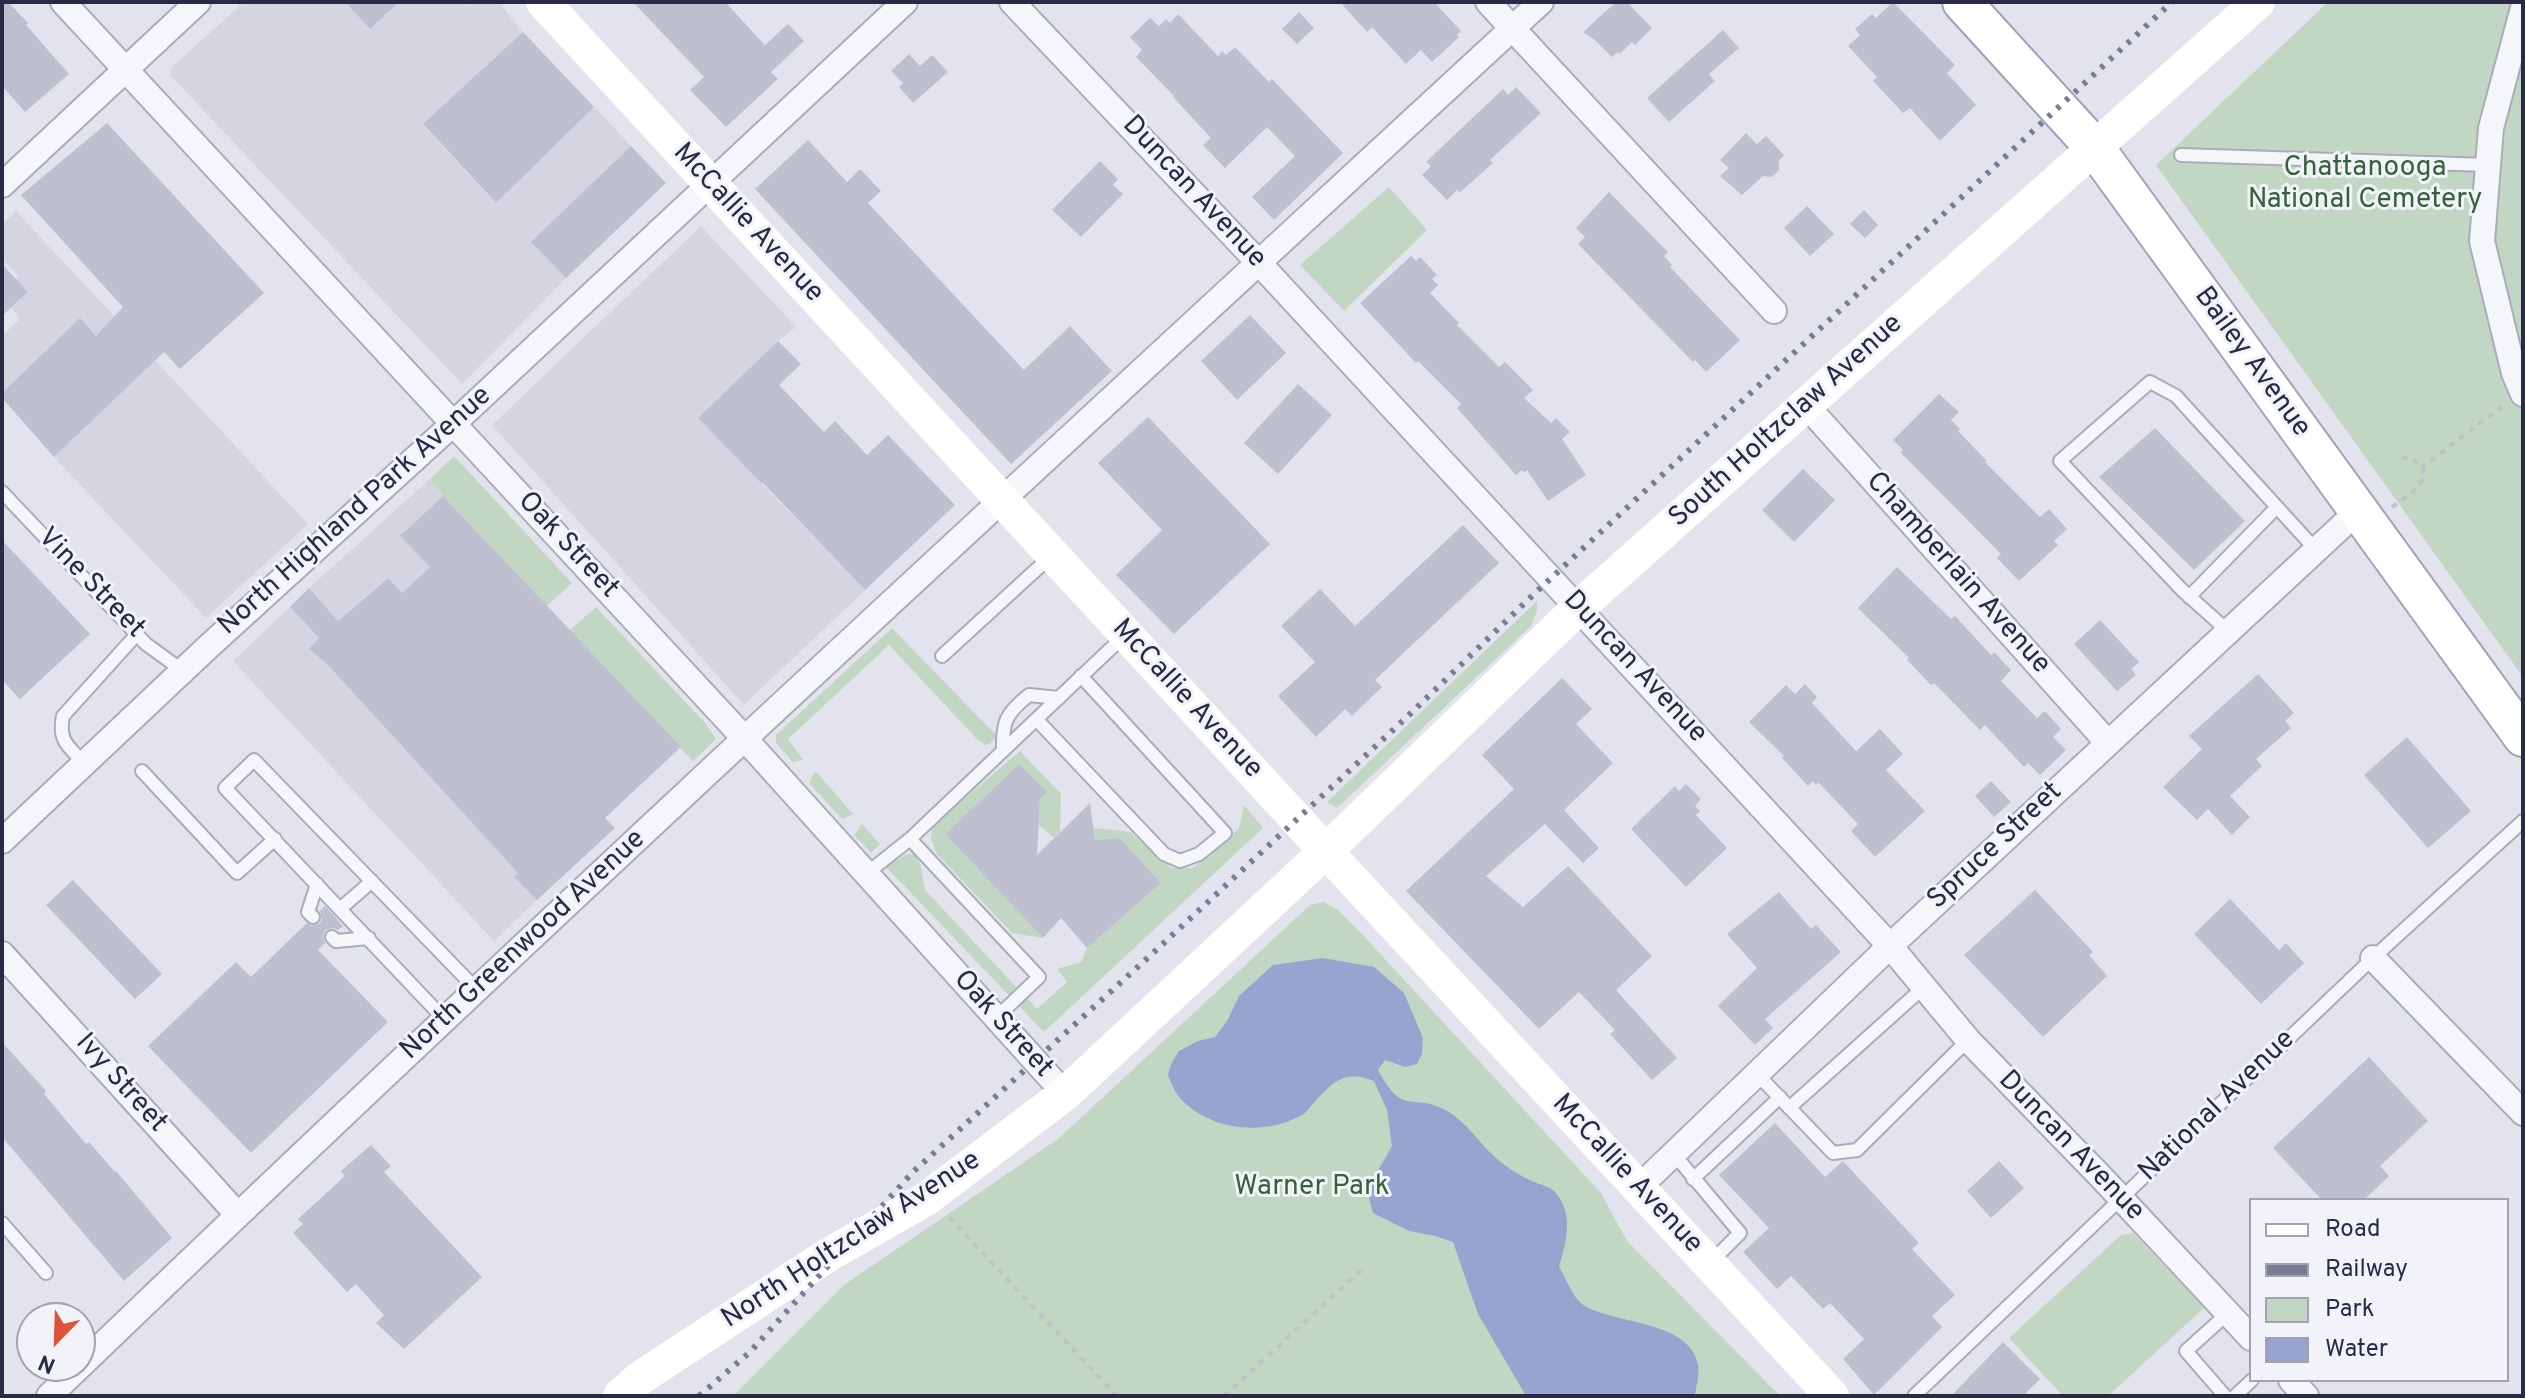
<!DOCTYPE html>
<html>
<head>
<meta charset="utf-8">
<style>
	body { margin:0 }
	#map { position:relative; width:2525px; height:1398px; overflow:hidden; background:#e2e3ec; font-family:Overpass,sans-serif }
	canvas { display:block }
	.frame { position:absolute; inset:0; border:4px solid #282a46; pointer-events:none }
	.legend { position:absolute; left:2249px; top:1198px; width:260px; height:184px; box-sizing:border-box; background:#f2f3f9; border:2px solid #a1a3b1; margin:0; padding:10px 14px; list-style:none; font-size:24px; color:#282a46 }
	.legend li { display:flex; align-items:center; gap:16px; height:40px }
	.legend b { width:40px; border:2px solid #a1a3b1 }
	.north { position:absolute; left:16px; top:1302px; width:80px; height:80px; box-sizing:border-box; background:#f2f3f9; border:2px solid #a1a3b1; border-radius:50%; rotate:203deg; font-size:22px; font-weight:700; line-height:32px; text-align:center; color:#282a46 }
	.north::after { content:''; display:block; margin:auto; width:28px; height:36px; background:#dd543b; clip-path:polygon(50% 0,100% 100%,50% 72%,0 100%) }
</style>
</head>
<body>
<div id="map">
<canvas width="2525" height="1398"></canvas>
<div class="frame"></div>
<ul class="legend">
<li><b style="height:10px;background:#fff"></b>Road</li>
<li><b style="height:10px;background:#797c97"></b>Railway</li>
<li><b style="height:22px;background:#c2d7c3"></b>Park</li>
<li><b style="height:22px;background:#99a3cf"></b>Water</li>
</ul>
<div class="north">N</div>
</div>
<script>
const g = document.querySelector('canvas').getContext('2d');
g.lineJoin = 'round';
function fillPath(path, color) { g.fillStyle = color; g.fill(path, 'evenodd'); }
function trace(path, color, width, dash) { g.strokeStyle = color; g.lineWidth = width; g.lineCap = dash ? 'butt' : 'round'; g.setLineDash(dash || []); g.stroke(path); }
function drawText(font, color, halo, rows, align = 'center') {
  g.font = font + ' Overpass,sans-serif'; g.lineWidth = 6; g.setLineDash([]); g.textBaseline = 'middle'; g.strokeStyle = halo; g.fillStyle = color; for (const [text, x, y, turn = 0] of rows) {
    g.save(); g.translate(x, y); g.rotate((+turn || 0) * Math.PI / 180); g.textAlign = isNaN(turn) ? turn : align; if (halo) g.strokeText(text, 0, 0); g.fillText(text, 0, 0); g.restore();
  }
}
const built = new Path2D(`
	M244,2H345L370,29L399,2H467L470,5L473,2H499L523,33L423,125L495,203L594,107L631,146L532,242L566,278L462,384L170,75L172,67Z
	M16,211L308,524L206,618L54,457L145,370L96,336L80,319L2,393V336L20,319L11,308L28,292L15,279L18,275L2,259V225Z
	M701,226L796,327L778,341L698,418L865,590L744,705L492,425Z
	M430,479L443,496L401,536L430,567L402,593L387,578L338,621L309,588Z
	M290,607L319,638L309,649L327,664L518,873L515,877L537,900L494,941L233,661Z`);
const green = new Path2D(`
	M2328,2H2523V677L2156,165Z
	M1389,187L1427,230L1344,311L1300,265Z
	M454,456L572,583L547,606L443,496L430,479Z
	M1537,601V611L1531,626L1337,808L1327,802Z
	M596,607L706,724L716,739L693,761L570,630Z
	M892,628L997,736L991,743L985,745L976,738L889,645L788,739L803,760L793,762L776,743V735Z
	M1020,751L1061,794L1060,832L1054,838L1038,824L1040,799L1046,792L1019,764L945,834L1043,938L1012,933L937,854L931,839L932,826Z
	M814,772L818,774L853,814L842,819L809,783Z
	M1244,805L1263,828L1044,1032L886,867L907,854H914L920,863L925,890L1037,1009L1067,982L1057,969L1081,962L1087,948L1161,883L1120,838L1095,840L1094,828L1130,832L1171,868H1193L1239,828Z
	M862,824L880,844L871,853L854,835Z
	M1323,902L1337,909L1359,931L1601,1193L1627,1241L1780,1396H733L844,1285L1058,1139L1310,905Z
	M2133,1233L2204,1308L2108,1396H2063L2009,1338L2121,1235Z`);
const water = new Path2D(`
	M1323,958L1374,967L1404,993L1423,1038L1422,1054L1417,1064L1405,1067L1385,1060L1378,1070C1404,1119 1413,1091 1447,1111C1467,1122 1479,1143 1496,1158C1506,1167 1519,1175 1532,1181C1538,1184 1549,1186 1554,1191C1575,1214 1566,1241 1559,1267C1566,1278 1572,1296 1582,1304C1612,1325 1690,1319 1698,1365C1700,1374 1696,1387 1695,1396H1526L1478,1314L1453,1242L1435,1236L1409,1231L1373,1213L1367,1190L1392,1146L1387,1110L1374,1081C1343,1069 1332,1083 1312,1105C1308,1110 1304,1115 1298,1117C1261,1136 1208,1130 1179,1097C1174,1091 1171,1082 1168,1075L1171,1064L1179,1051L1198,1041L1215,1037L1227,1021L1239,996L1273,965Z`);
const building = new Path2D(`
	M2,2H8L28,23L26,25L69,74L25,112L2,86Z
	M345,2H399L370,29Z
	M633,2H725L765,45L788,24L804,41L771,72L778,79L726,127L690,90L704,77Z
	M1340,2H1434L1461,31L1457,35L1459,37L1432,62L1421,50L1406,64L1372,27L1367,32Z
	M1616,2H1627L1652,28L1635,45L1632,42L1620,54L1618,52L1612,57L1595,40L1583,32Z
	M1893,2L1955,65L1947,73L1976,105L1940,141L1910,108L1903,113L1873,81L1877,77L1848,46L1860,35L1855,29L1872,14L1876,18Z
	M1299,12L1314,28L1297,44L1282,29Z
	M1178,14L1218,56L1222,51L1226,55L1235,47L1269,82L1272,79L1343,153L1274,220L1252,197L1295,156L1267,127L1225,168L1203,145L1211,138L1173,97L1174,96L1136,57L1142,50L1130,37L1150,18L1159,26L1166,19L1170,23Z
	M1723,30L1739,48L1709,74L1715,81L1669,122L1647,98Z
	M523,32L594,107L496,203L423,124Z
	M909,54L920,66L932,55L948,72L913,103L899,87L903,83L891,71Z
	M1516,87L1541,113L1490,160L1493,163L1459,193L1457,190L1447,200L1422,175L1431,166L1426,162L1503,89L1508,95Z
	M107,123L264,293L180,369L164,352L54,457L2,398V393L80,318L96,336L123,307L21,195Z
	M1746,133L1757,144L1766,136L1784,155L1779,161V170L1772,177L1763,176L1742,195L1720,176L1729,168L1720,160Z
	M808,140L847,182L860,169L881,191L868,203L1024,370L1070,326L1112,371L1011,464L755,189Z
	M631,146L666,183L566,278L531,242Z
	M1100,161L1118,179L1113,185L1123,194L1081,237L1052,210Z
	M1609,192L1668,252L1664,256L1672,265L1670,267L1740,340L1706,372L1695,360L1693,362L1578,244L1585,237L1576,228Z
	M1807,206L1834,234L1810,256L1784,228Z
	M1864,210L1878,225L1865,238L1850,224Z
	M1411,256L1416,261L1420,257L1437,275L1432,279L1438,285L1430,293L1459,323L1457,325L1499,367L1505,362L1533,390L1524,398L1551,423L1556,418L1570,432L1562,439L1586,475L1548,501L1527,470L1525,473L1522,470L1516,475L1457,408L1461,404L1418,361L1416,363L1360,303Z
	M2,264L28,292L2,316Z
	M1250,315L1286,353L1237,400L1201,361Z
	M778,341L801,364L779,385L824,432L835,421L867,455L888,435L955,505L865,590L763,483L762,484L698,418Z
	M1298,384L1332,415L1278,474L1244,443Z
	M1939,394L1959,412L1951,420L1960,429L1958,431L1986,460L1985,462L2040,517L2049,509L2067,529L2054,541L2058,545L2019,581L1997,558L2001,554L1900,452L1903,450L1893,440Z
	M1148,417L1270,544L1174,634L1116,575L1162,530L1098,463Z
	M2155,428L2245,521L2194,570L2099,477Z
	M1803,469L1835,500L1794,542L1762,510Z
	M443,496L681,747L605,818L615,828L537,900L514,877L518,873L327,664L309,649L319,638L290,607L309,588L338,621L388,578L402,593L430,567L400,536Z
	M1463,525L1499,563L1375,680L1382,687L1352,716L1345,709L1316,737L1278,696L1315,662L1281,626L1320,589L1355,626Z
	M2,540L90,634L20,699L2,680Z
	M1897,567L1951,619L1955,616L1991,655L1994,652L2011,670L2001,681L2037,718L2045,711L2061,729L2053,737L2066,750L2040,775L2028,763L2024,767L1985,725L1980,730L1934,683L1931,685L1907,660L1909,658L1858,608Z
	M2100,620L2139,662L2131,669L2136,675L2117,691L2074,644Z
	M2258,674L2294,713L2285,721L2291,728L2256,759L2262,766L2230,796L2250,817L2232,835L2208,809L2197,820L2163,787L2202,749L2189,736Z
	M1562,678L1592,709L1576,724L1613,763L1564,810L1599,848L1583,863L1545,824L1486,876L1523,907L1568,866L1652,956L1616,990L1677,1058L1652,1080L1610,1034L1615,1030L1579,992L1539,1029L1406,891L1514,789L1482,755Z
	M1805,684L1817,697L1812,703L1856,751L1880,729L1903,754L1886,770L1925,811L1875,857L1851,831L1858,824L1818,782L1816,785L1813,781L1808,786L1782,758L1784,756L1749,722L1786,685L1795,694Z
	M2407,737L2471,811L2428,848L2364,775Z
	M1019,764L1047,792L1040,799L1037,855L1090,803L1095,840L1120,838L1161,883L1087,948L1061,918L1043,938L945,834Z
	M1991,781L2011,802L1994,817L1975,796Z
	M1686,784L1701,799L1695,806L1700,811L1696,815L1727,848L1686,887L1631,829L1675,786L1679,791Z
	M73,880L162,974L135,999L46,905Z
	M2035,890L2093,952L2089,955L2107,976L2043,1037L1964,955Z
	M1779,892L1811,929L1816,925L1841,952L1765,1019L1773,1028L1755,1045L1718,1006L1757,968L1727,934Z
	M2230,899L2279,950L2286,943L2304,963L2261,1004L2194,934Z
	M325,906L343,926L338,930L334,928L326,930L323,935L325,943L318,950L388,1022L251,1153L148,1046L236,962L251,977L307,923L311,926L319,924L322,919L320,911Z
	M2,1042L46,1091L44,1094L86,1144L89,1142L115,1172L116,1171L172,1238L124,1281L2,1137Z
	M2369,1057L2428,1121L2380,1166L2389,1176L2364,1200H2322L2273,1148Z
	M1775,1123L1825,1177L1843,1161L1919,1243L1912,1249L1955,1295L1932,1316L1942,1327L1874,1395L1843,1359L1864,1339L1830,1303L1823,1309L1791,1276L1777,1289L1743,1252L1769,1228L1719,1175Z
	M371,1145L391,1166L384,1172L482,1277L404,1349L376,1323L384,1315L356,1284L347,1292L293,1233L303,1224L298,1219L345,1176L341,1171Z
	M1999,1161L2024,1188L1991,1218L1967,1191Z
	M2003,1342L2040,1379L2023,1396H1951Z`);
const path = new Path2D(`
	M2421,468L2504,405
	M2392,507C2410,494 2445,473 2407,457L2400,460
	M949,1217L1117,1396
	M1224,1396L1364,1268`);
const lane = new Path2D(`
	M2181,155L2488,165
	M2,492L146,644L183,671
	M2189,597L2277,507
	M2229,632L2182,590L2060,461L2150,382L2176,396L2316,550
	M942,656L1050,557
	M1037,720L1164,854L1180,861L1199,854L1225,833L1081,676
	M1003,751C1002,722 1006,713 1029,695L1059,698
	M84,763C68,746 58,741 63,716L137,634
	M142,771L237,873L275,839
	M910,839L1039,977L996,1018
	M866,874L910,839L1125,635
	M340,909L372,881
	M313,917L308,912L317,884
	M332,937L336,941L369,938
	M445,1020L225,788L254,760L477,990
	M1757,1074L1833,1153L1857,1150L1968,1040
	M1789,1108L1924,987
	M1673,1153L1740,1233L1711,1262
	M1693,1179L1780,1097
	M2,1223L46,1273
	M1914,1396L2373,958L2523,821
	M2225,1396L2186,1351L2228,1313
	M2235,1396L2252,1380`);
const street = new Path2D(`
	M63,2L745,739L1065,1094
	M1012,2L1259,263L1890,946L1968,1040L2103,1179L2251,1338
	M1488,2L1774,311
	M2523,8L2491,128L2482,241L2514,373L2523,394
	M2,185L198,2
	M1806,405L2108,743
	M2,841L208,647L454,423L905,2
	M2,954L237,1214
	M2373,958L2523,1113
	M1638,1188L1890,946L2358,511
	M2291,1380L2306,1396
	M49,1396C539,924 1041,464 1541,2`);
const secondary = new Path2D(`
	M543,2L1346,873L1832,1396
	M620,1396L640,1378L828,1255L926,1199L1065,1094L1326,851L1578,608L2258,2`);
const primary = new Path2D(`
	M1962,2L2095,148L2523,737`);
const rail = new Path2D(`
	M699,1396L750,1352L913,1172L1153,953L1408,716L1535,593L2172,2`);
const parkNames = [
	["Chattanooga",2365,169],
	["National Cemetery",2365,201],
	["Warner Park",1312,1188]
];
const streetNames = [
	["Duncan Avenue",1193,193,47],
	["McCallie Avenue",747,224,47],
	["Bailey Avenue",2251,363,54],
	["South Holtzclaw Avenue",1787,422,-42],
	["North Highland Park Avenue",356,512,-42],
	["Oak Street",567,546,47],
	["Chamberlain Avenue",1957,574,48],
	["Vine Street",90,584,46],
	["Duncan Avenue",1634,668,47],
	["McCallie Avenue",1186,700,47],
	["Spruce Street",1996,847,-43],
	["North Greenwood Avenue",524,946,-43],
	["Oak Street",1002,1025,48],
	["Ivy Street",120,1084,48],
	["National Avenue",2218,1107,-44],
	["Duncan Avenue",2070,1147,46],
	["McCallie Avenue",1626,1175,47],
	["North Holtzclaw Avenue",852,1241,-33]
];
fillPath(built, '#d4d5e1');
fillPath(green, '#c2d7c3');
fillPath(water, '#99a3cf');
fillPath(building, '#bec0cf');
trace(lane, '#aaacba', 16);
trace(street, '#aaacba', 28);
trace(primary, '#a0a2b9', 42);
trace(path, '#c0c1ca', 4, [6, 6]);
trace(lane, '#f5f6f9', 12);
trace(street, '#f5f6f9', 24);
trace(secondary, '#fff', 34);
trace(primary, '#fff', 38);
trace(rail, '#797c97', 6, [4, 8]);
drawText('28px', '#346339', '#f2f3f9', parkNames);
drawText('28px', '#282a46', '#f2f3f9', streetNames);
</script>
</body>
</html>
